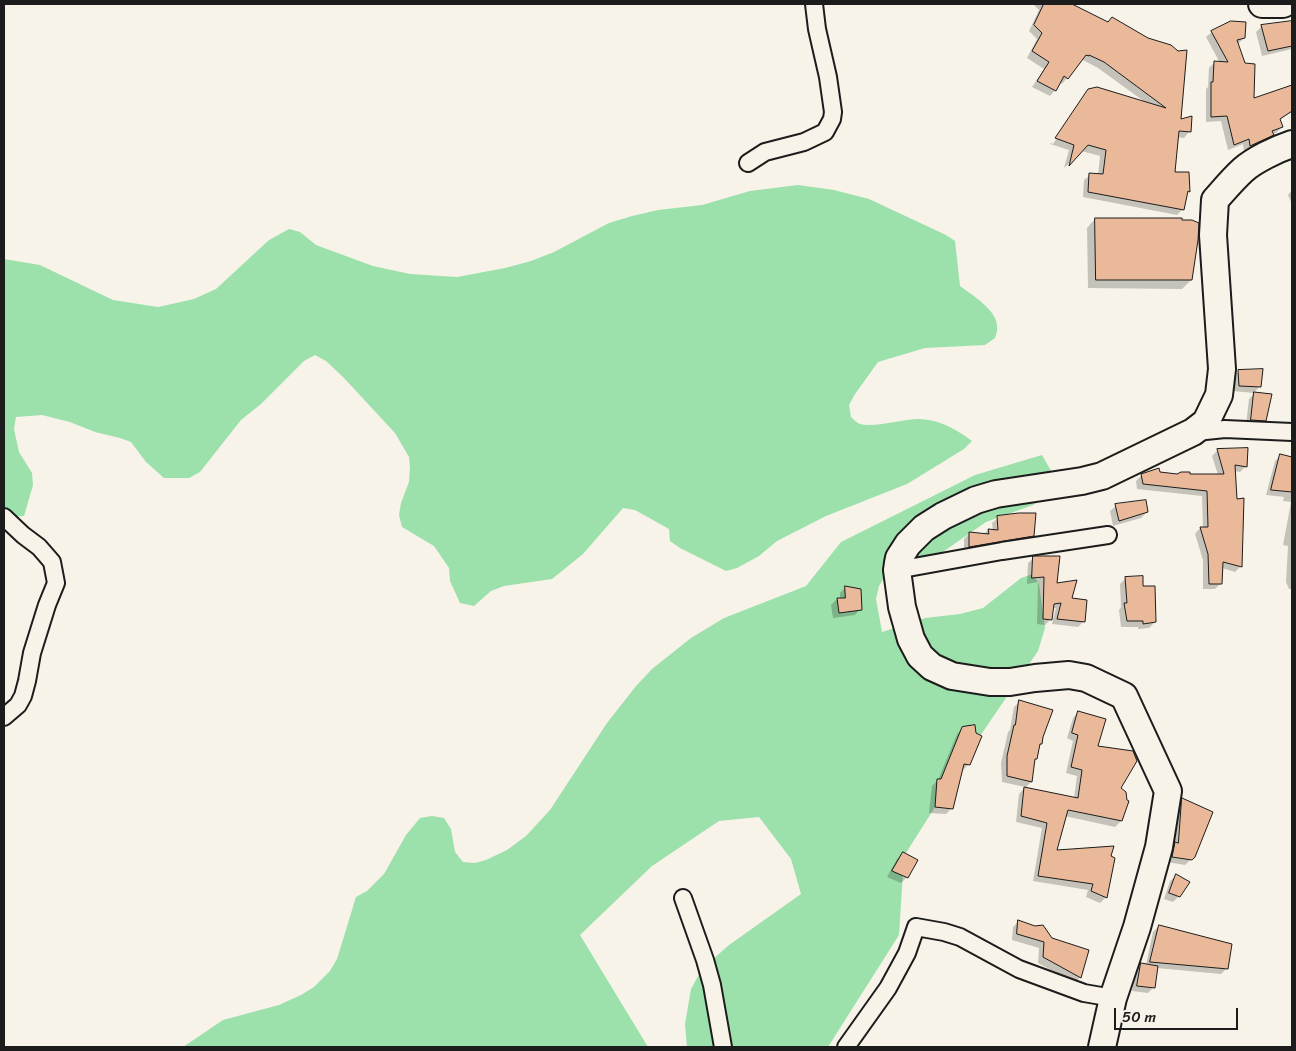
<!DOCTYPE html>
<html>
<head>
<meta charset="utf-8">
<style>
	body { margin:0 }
	#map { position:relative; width:1296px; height:1051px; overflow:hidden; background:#f7f3e8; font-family:Sriracha,sans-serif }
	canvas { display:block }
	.frame { position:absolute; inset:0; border:5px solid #1c1c1c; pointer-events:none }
	.scale { position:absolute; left:1114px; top:1008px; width:124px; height:22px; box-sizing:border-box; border:2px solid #1c1c1c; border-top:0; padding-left:6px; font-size:15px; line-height:18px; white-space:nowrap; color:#1c1c1c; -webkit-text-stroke:4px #f7f3e8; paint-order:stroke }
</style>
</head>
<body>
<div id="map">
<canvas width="1296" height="1051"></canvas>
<div class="frame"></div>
<div class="scale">50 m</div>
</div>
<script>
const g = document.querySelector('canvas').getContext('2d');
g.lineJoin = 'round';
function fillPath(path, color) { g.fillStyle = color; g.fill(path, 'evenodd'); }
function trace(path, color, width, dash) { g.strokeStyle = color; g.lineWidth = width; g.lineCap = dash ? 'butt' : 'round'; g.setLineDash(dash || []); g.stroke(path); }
const green = new Path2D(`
	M798,185L834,190L869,199L946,235L955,241L960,286C972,295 997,310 997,326C998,330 996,334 995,338L985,345L925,348L878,362L855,394L849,405L851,417C853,419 857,423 860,424C876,428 902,419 918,419C938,419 956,429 972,441L964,449L907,484L826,516L777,541L759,556L737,568L726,571L680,548L670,541L669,529L635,510L623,508L583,554L552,579L504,586L491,591L474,606L460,603L450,581L449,568L434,546L402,527L399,515L401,503L409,482L410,468L409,457L395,433L344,378L326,361L315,355L304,361L261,404L241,420L200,472L189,478H164L146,462L131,442L120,438L95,432L70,422L42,415L16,417L14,429L19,452L32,473L33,485L24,516L4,517V259L40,265L113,300L158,307L194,299L216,289L269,240L289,229L300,232L316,245L373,266L410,274L457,277L505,268L531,261L554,252L609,223L632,216L658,210L702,205L750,191Z
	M1042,455L1054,476L1044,498L1033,505L986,522L934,558L885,576L879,586L876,599L882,632L925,618L960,614L983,608L1021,578L1033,574L1039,584L1045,628L1038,651L980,736L904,856L899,935L828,1047H687L685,1024L691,989L702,969L729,945L801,894L791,859L759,817L719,821L652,866L580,935L648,1047H183L223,1020L279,1005L301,995L314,987L330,971L337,959L356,897L367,891L384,874L406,835L420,818L432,816L444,818L451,829L455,852L463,862L475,863L486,860L507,850L526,836L550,810L607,723L636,686L652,669L691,638L724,618L806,586L841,542L975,475Z`);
const shadow = new Path2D(`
	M1033,4H1072L1189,132L1184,138L1177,137L1174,173L1188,191L1186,194L1182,210L1177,215L1083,197L1084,180L1090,175H1098L1100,156L1082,151L1064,168L1069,150L1050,144L1051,143L1053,144L1087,93L1145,102L1098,68L1083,60H1080L1067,78L1062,84L1059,82L1055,90L1050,96L1032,87L1044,69L1027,58L1037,39L1029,31L1039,10Z
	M1291,25H1292V49L1262,56L1256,32L1262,26Z
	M1212,32L1244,38L1238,44L1253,99L1292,87V112L1279,120L1282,127L1276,133L1272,134L1267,140L1244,151L1243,144L1228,150L1221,121L1206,122V89L1208,87L1209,68L1215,62L1220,63L1206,37Z
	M1292,190V204L1288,195Z
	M1095,219L1191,280L1182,289L1088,288L1087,228Z
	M1238,372L1259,387L1254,393L1233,391L1232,377Z
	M1255,393L1265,420L1259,426L1246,425L1249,399Z
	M1218,450L1246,466L1240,472L1234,471L1241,566L1235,572L1222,568L1221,583L1215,589H1203V560L1195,534L1200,528H1203L1202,496L1137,489L1136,481L1142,475L1159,473L1189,476L1218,475L1212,456Z
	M1281,455L1292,458V589H1289L1286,582L1288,546L1283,545L1291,502L1283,501L1284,497L1266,495L1275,461Z
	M1116,506L1147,512L1141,518L1113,526L1110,511Z
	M998,518L1033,535L1027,541L964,552V539L970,533L984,534L988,530L993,531L992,523Z
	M1034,558L1055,584L1071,600L1084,621L1078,627L1052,624L1056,608L1052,609L1051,619L1045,625L1037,624L1038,582L1027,584L1028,563Z
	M1126,578L1142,587L1155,622L1149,628L1138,629V627H1121L1119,610L1121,607L1120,584Z
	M845,588L860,609L855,615L833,618L831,605L837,599H840V593Z
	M1019,702L1042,737L1041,744L1038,747L1035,759L1034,761L1031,782L1025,788L1074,798L1077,776L1066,773L1073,741L1067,738L1073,718L1078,712L1096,748L1127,801L1121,821L1115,827L1065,816L1055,851L1109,856L1106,897L1100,903L1086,897L1088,890L1033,881L1042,828L1016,822L1019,794L1025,787L1002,782L1001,763L1008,732L1010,730L1014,707Z
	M963,728L969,764L963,770H962L952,808L946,814L929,813L932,786L938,780L957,734Z
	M1182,799L1194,856L1185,865L1167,862L1170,849L1173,845L1177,805Z
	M903,854L907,877L901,883L887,877L897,859Z
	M1176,876L1179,896L1173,902L1164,899L1170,881Z
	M1019,921L1035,927L1080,977L1075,983L1038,963L1039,948L1012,940L1013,927Z
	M1159,926L1227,968L1221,974L1157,968L1154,987L1148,993L1132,991L1136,970L1142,964L1146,965L1153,932Z`);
const building = new Path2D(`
	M1044,4H1072L1108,22L1112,17L1148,38L1171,45L1178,51L1187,50L1181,119L1192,116L1191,132L1179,131L1175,172H1189L1190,192L1188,191L1184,210L1088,192L1089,173L1103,174L1106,150L1088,145L1069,166L1074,145L1055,138L1088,89L1097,87L1166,108L1104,62L1089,55V56L1086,55L1068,79L1064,76L1056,91L1037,81L1049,62L1032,51L1042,33L1034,25Z
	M1231,21L1246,22L1245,38L1237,40L1245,63L1255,64L1254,98L1292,85V111L1280,119L1283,127L1272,131L1274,135L1250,146L1249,139L1234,145L1227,116L1211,117V82H1213L1214,61L1228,62L1211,31Z
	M1292,21V46L1268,51L1261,25Z
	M1095,218H1182V220H1192L1199,223L1198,240L1192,280H1096Z
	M1263,369L1261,387L1239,386L1238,370Z
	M1254,392L1272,394L1266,421L1251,420Z
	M1248,448L1247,467L1235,465L1237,499L1244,498L1242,567L1223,562L1222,584H1209L1208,554L1200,527H1208L1207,491L1143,484L1141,474L1159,468L1160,472L1177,474L1181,472H1190V474H1224L1217,449Z
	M1280,454L1292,457V492L1271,490Z
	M1146,500L1148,512L1119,521L1115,504Z
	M1019,513H1036L1034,536L969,547V532L989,534L988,529L998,530L997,516Z
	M1033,556H1060L1057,583L1077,580L1072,598L1087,600L1085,622L1057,619L1061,603L1054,604L1052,620L1043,619L1044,577L1032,578Z
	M1143,576V586H1155L1156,622L1143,624V621H1127L1124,603H1127L1125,577Z
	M845,586L861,589L862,610L839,613L837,598H845Z
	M1019,700L1053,710L1043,737L1042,744H1040L1037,759H1035L1032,782L1007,776V756L1014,725H1015Z
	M1078,711L1106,719L1098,746L1133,751L1137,761L1121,788L1126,792L1127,800L1129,801L1122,821L1068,810L1057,850L1114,846L1111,856L1115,858L1107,898L1091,891L1093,884L1038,876L1047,823L1021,816L1024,787L1078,798L1082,770L1071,767L1078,735L1072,733Z
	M975,725L976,733L982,736L970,765L964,764L953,809L935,807L937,779H941L962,727Z
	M1182,798L1213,812L1195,857L1192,860L1172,857L1175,842L1178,843Z
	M903,852L918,860L908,878L892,871Z
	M1176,874L1190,882L1180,897L1169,893Z
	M1018,920L1035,926L1043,925L1052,938L1089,950L1081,978L1043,957L1044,942L1017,934Z
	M1159,925L1232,944L1228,969L1150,962Z
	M1141,963L1158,966L1155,988L1137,986Z`);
const minor = new Path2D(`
	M748,163L765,152L804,142L825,132L832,119L833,112L828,77L817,29L814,4
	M1196,432L1225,429L1292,432
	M4,517L23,535L39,547L46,555L52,562L56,583L47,605L32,653L27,681L23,696L18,705L4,717
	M897,570L1002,551L1108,535
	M683,898L705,960L712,985L723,1047
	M846,1047L888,988L907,953L916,927L944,932L960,937L1019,969L1084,993L1113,998`);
const primary = new Path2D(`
	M1262,4H1283
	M1102,1047L1113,998L1137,927L1159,847L1168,791L1124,696L1086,678L1069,675L1035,678L1010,682H990L952,676L932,667L920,656L911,639L902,607L897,570L898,563L899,558L908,544L924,528L943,516L976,500L996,494L1082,481L1102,476L1193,432L1206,422L1219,395L1222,369L1213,235L1215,200C1224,190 1233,179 1243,170C1254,160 1277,149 1292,144`);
fillPath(green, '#9ce0ac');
fillPath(shadow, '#0003');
fillPath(building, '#eab99a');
trace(building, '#1c1c1c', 1);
trace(minor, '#1c1c1c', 20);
trace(primary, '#1c1c1c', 30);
trace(minor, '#f7f3e8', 16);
trace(primary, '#f7f3e8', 26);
</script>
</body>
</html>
